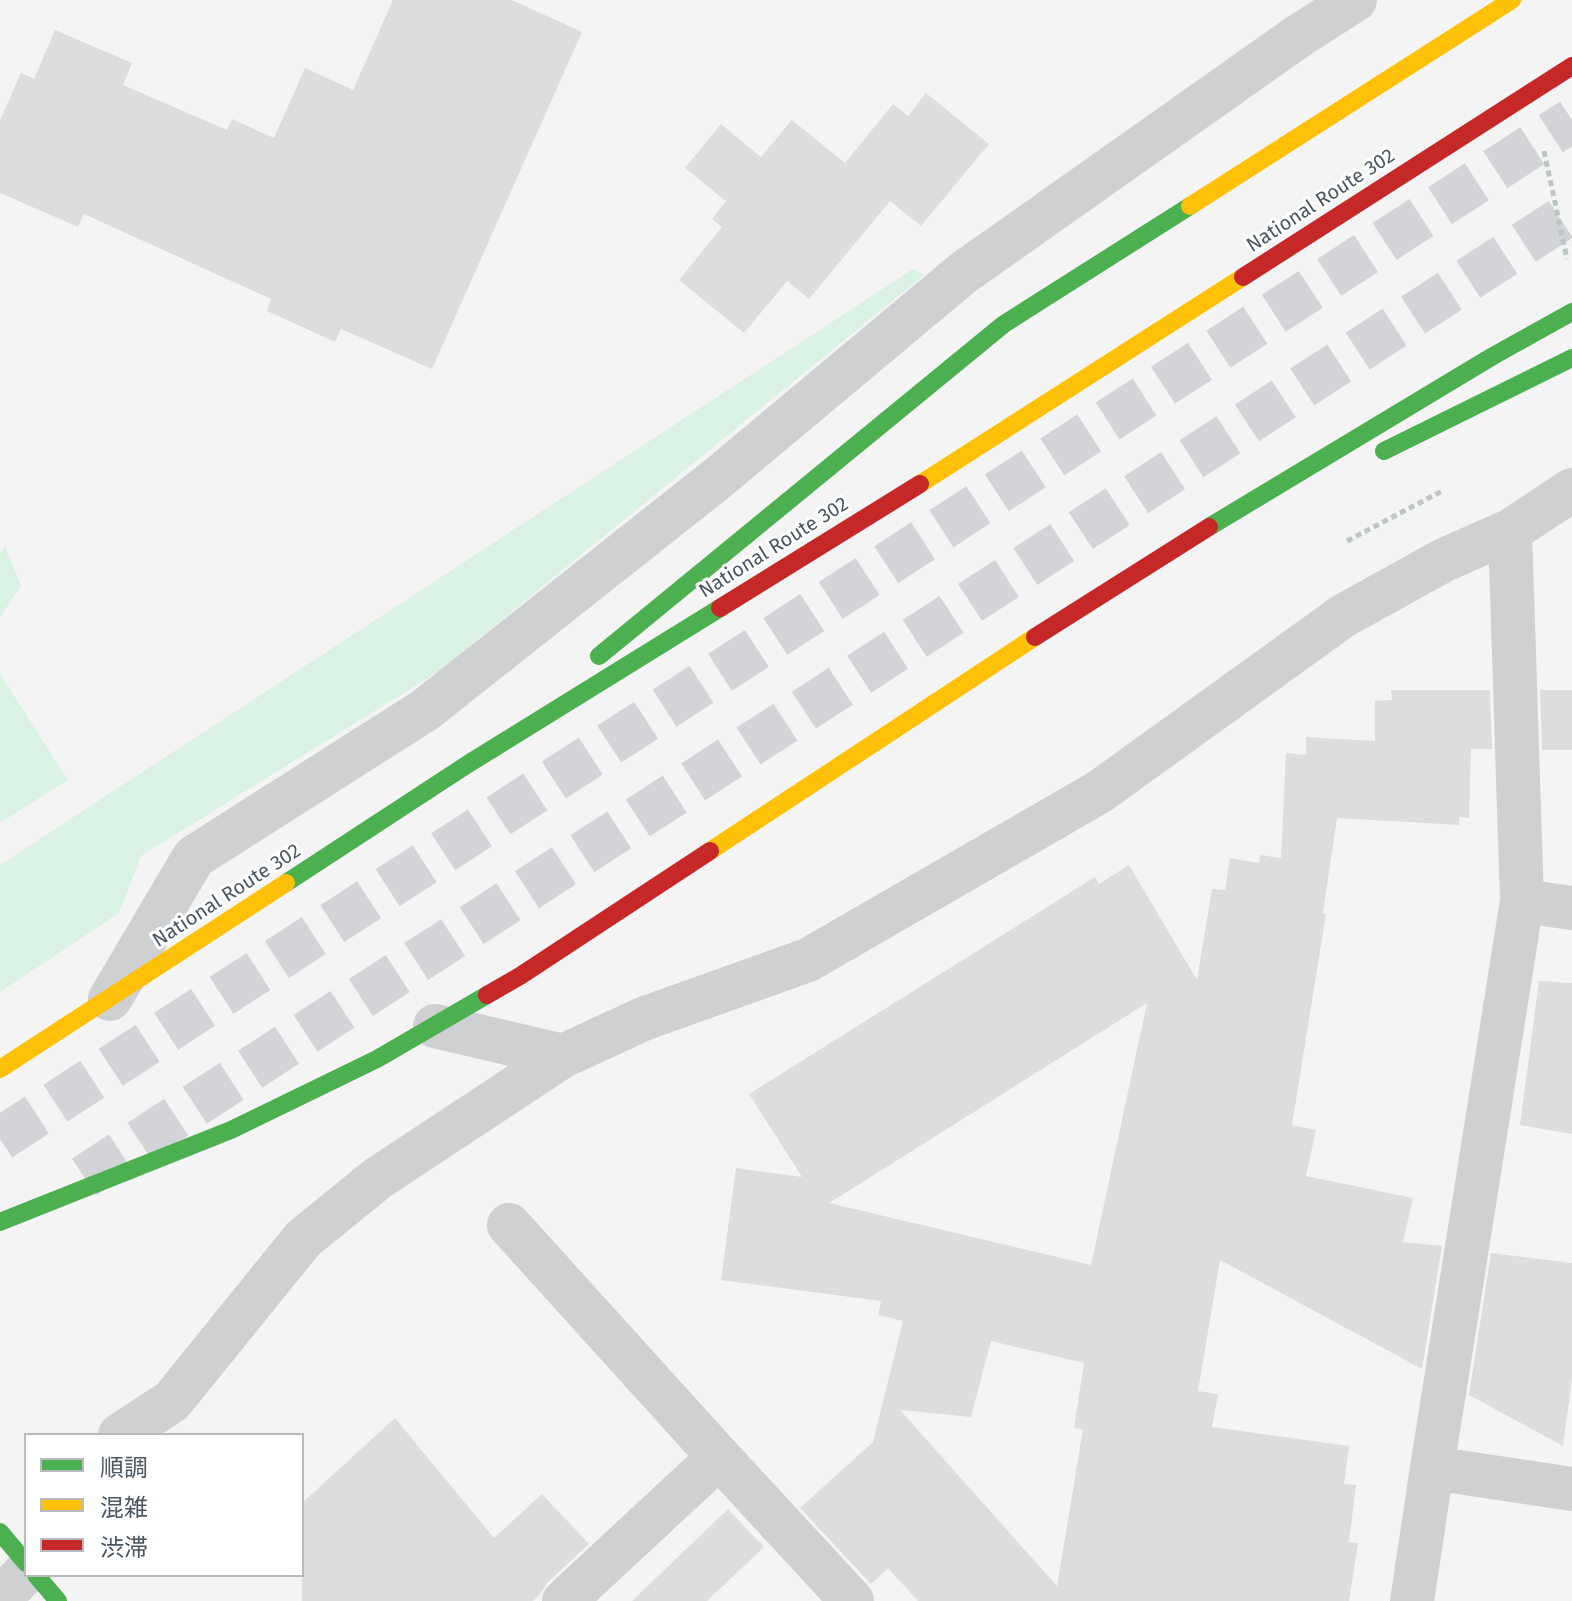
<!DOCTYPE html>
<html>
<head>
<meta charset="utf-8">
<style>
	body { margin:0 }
	#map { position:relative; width:1572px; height:1601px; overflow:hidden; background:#f4f4f4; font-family:"Fira Sans","Noto Sans JP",sans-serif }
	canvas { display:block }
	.legend { position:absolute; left:24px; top:1433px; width:280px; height:144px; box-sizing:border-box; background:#fff; border:2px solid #b7bbc0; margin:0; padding:10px 14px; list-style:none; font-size:24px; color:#4a5661 }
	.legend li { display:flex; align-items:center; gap:16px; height:40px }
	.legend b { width:40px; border:2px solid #b7bbc0 }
</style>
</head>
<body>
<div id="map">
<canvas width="1572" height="1601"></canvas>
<ul class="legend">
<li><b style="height:10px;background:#4caf50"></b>順調</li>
<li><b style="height:10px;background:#ffc107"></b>混雑</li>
<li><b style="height:10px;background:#c62828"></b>渋滞</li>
</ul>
</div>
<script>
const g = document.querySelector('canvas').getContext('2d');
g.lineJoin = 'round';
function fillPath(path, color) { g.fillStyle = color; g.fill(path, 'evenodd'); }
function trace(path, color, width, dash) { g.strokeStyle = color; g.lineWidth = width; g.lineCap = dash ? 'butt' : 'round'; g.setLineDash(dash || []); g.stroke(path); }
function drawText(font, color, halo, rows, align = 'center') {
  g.font = font + ' "Fira Sans",sans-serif'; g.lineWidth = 6; g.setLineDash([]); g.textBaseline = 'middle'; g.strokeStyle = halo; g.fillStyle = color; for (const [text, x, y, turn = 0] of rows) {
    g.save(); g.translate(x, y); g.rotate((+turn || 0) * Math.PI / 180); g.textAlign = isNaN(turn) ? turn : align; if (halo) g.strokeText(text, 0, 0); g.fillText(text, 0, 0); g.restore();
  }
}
const green = new Path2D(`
	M913,269L924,275L439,671L141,856L119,913L0,992V865Z
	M5,546L21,586L0,617V555Z
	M0,674L68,780L0,823Z`);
const building = new Path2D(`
	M393,0H512L582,32L432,369L341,329L335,342L267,311L271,299L84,214L78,227L0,193V120L21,73L34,79L55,30L132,63L123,85L227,130L232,119L274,138L305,68L353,90Z
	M926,93L989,144L921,226L890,201L809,299L787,281L744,333L679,280L722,227L712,219L726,201L685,168L721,124L761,157L792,120L845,163L893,104L908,116Z
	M1391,690H1490L1492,749H1471L1469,818L1459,817V825L1337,818L1323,913L1326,914L1292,1125L1316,1130L1306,1176L1413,1198L1403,1242L1442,1246L1422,1369L1220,1260L1198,1391L1218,1394L1212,1427L1349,1446L1344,1484L1356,1485L1349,1542L1358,1543L1349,1601H918L888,1568L871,1584L800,1508L873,1442L903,1321L878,1315L881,1301L721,1280L736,1168L802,1177L749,1094L1095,877L1099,884L1129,865L1197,980L1212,889L1225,890L1230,858L1259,863L1260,855L1281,858L1286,753L1306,755V737L1375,741V701L1392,700ZM1147,1003L1091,1265L829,1203L858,1185ZM991,1341L1084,1363L1074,1428L1083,1429L1057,1586L900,1410L971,1417Z
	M1540,690H1572V750H1542Z
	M1539,981L1572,983V1134L1520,1125Z
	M1491,1253L1572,1263V1379L1563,1446L1469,1395Z
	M395,1418L494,1538L542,1494L589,1544L547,1583L540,1594L533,1601H302V1503Z
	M728,1509L764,1547L707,1601H632Z`);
const highwayTunnel = new Path2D(`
	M0,1139L1572,120
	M84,1177L1572,212`);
const path = new Path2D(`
	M1544,151L1567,259
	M1347,541L1442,491`);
const street = new Path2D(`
	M1522,901L1572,908
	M110,999L194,857L425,710L718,478L963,273L1300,35L1355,0
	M435,1026L563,1056L643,1019L808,960L1099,792L1343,616L1444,560L1510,531L1572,490
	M509,1225L719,1457
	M120,1435L172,1401L303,1239L378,1178L563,1056
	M1432,1468L1572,1489
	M0,1598L26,1572
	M564,1601L719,1457L852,1601
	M1412,1601L1432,1468L1522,901L1510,531`);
const fast = new Path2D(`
	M1384,451L1572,358
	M1209,527L1493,356L1572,312
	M599,656L1004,324L1190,206
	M286,883L468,764L720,608
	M0,1222L231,1130L377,1059L487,995
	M0,1532L26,1563
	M36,1575L58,1601`);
const slow = new Path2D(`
	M1190,206L1512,0
	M920,484L1243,277
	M710,851L1035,637
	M0,1069L286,883`);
const jam = new Path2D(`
	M1243,277L1572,66
	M720,608L920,484
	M1035,637L1209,527
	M487,995L520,976L710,851`);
const streetNames = [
	["National Route 302",1321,201,-33],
	["National Route 302",774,548,-32],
	["National Route 302",227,896,-33]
];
fillPath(green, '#d9f2e3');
fillPath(building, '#ddddde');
trace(highwayTunnel, '#d2d4d7', 44, [44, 22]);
trace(path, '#bcc7c4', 5, [6, 4]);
trace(street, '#ced0d2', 44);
trace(fast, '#4caf50', 18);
trace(slow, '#ffc107', 18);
trace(jam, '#c62828', 18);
drawText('20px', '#4a5661', '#fff', streetNames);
</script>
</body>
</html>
